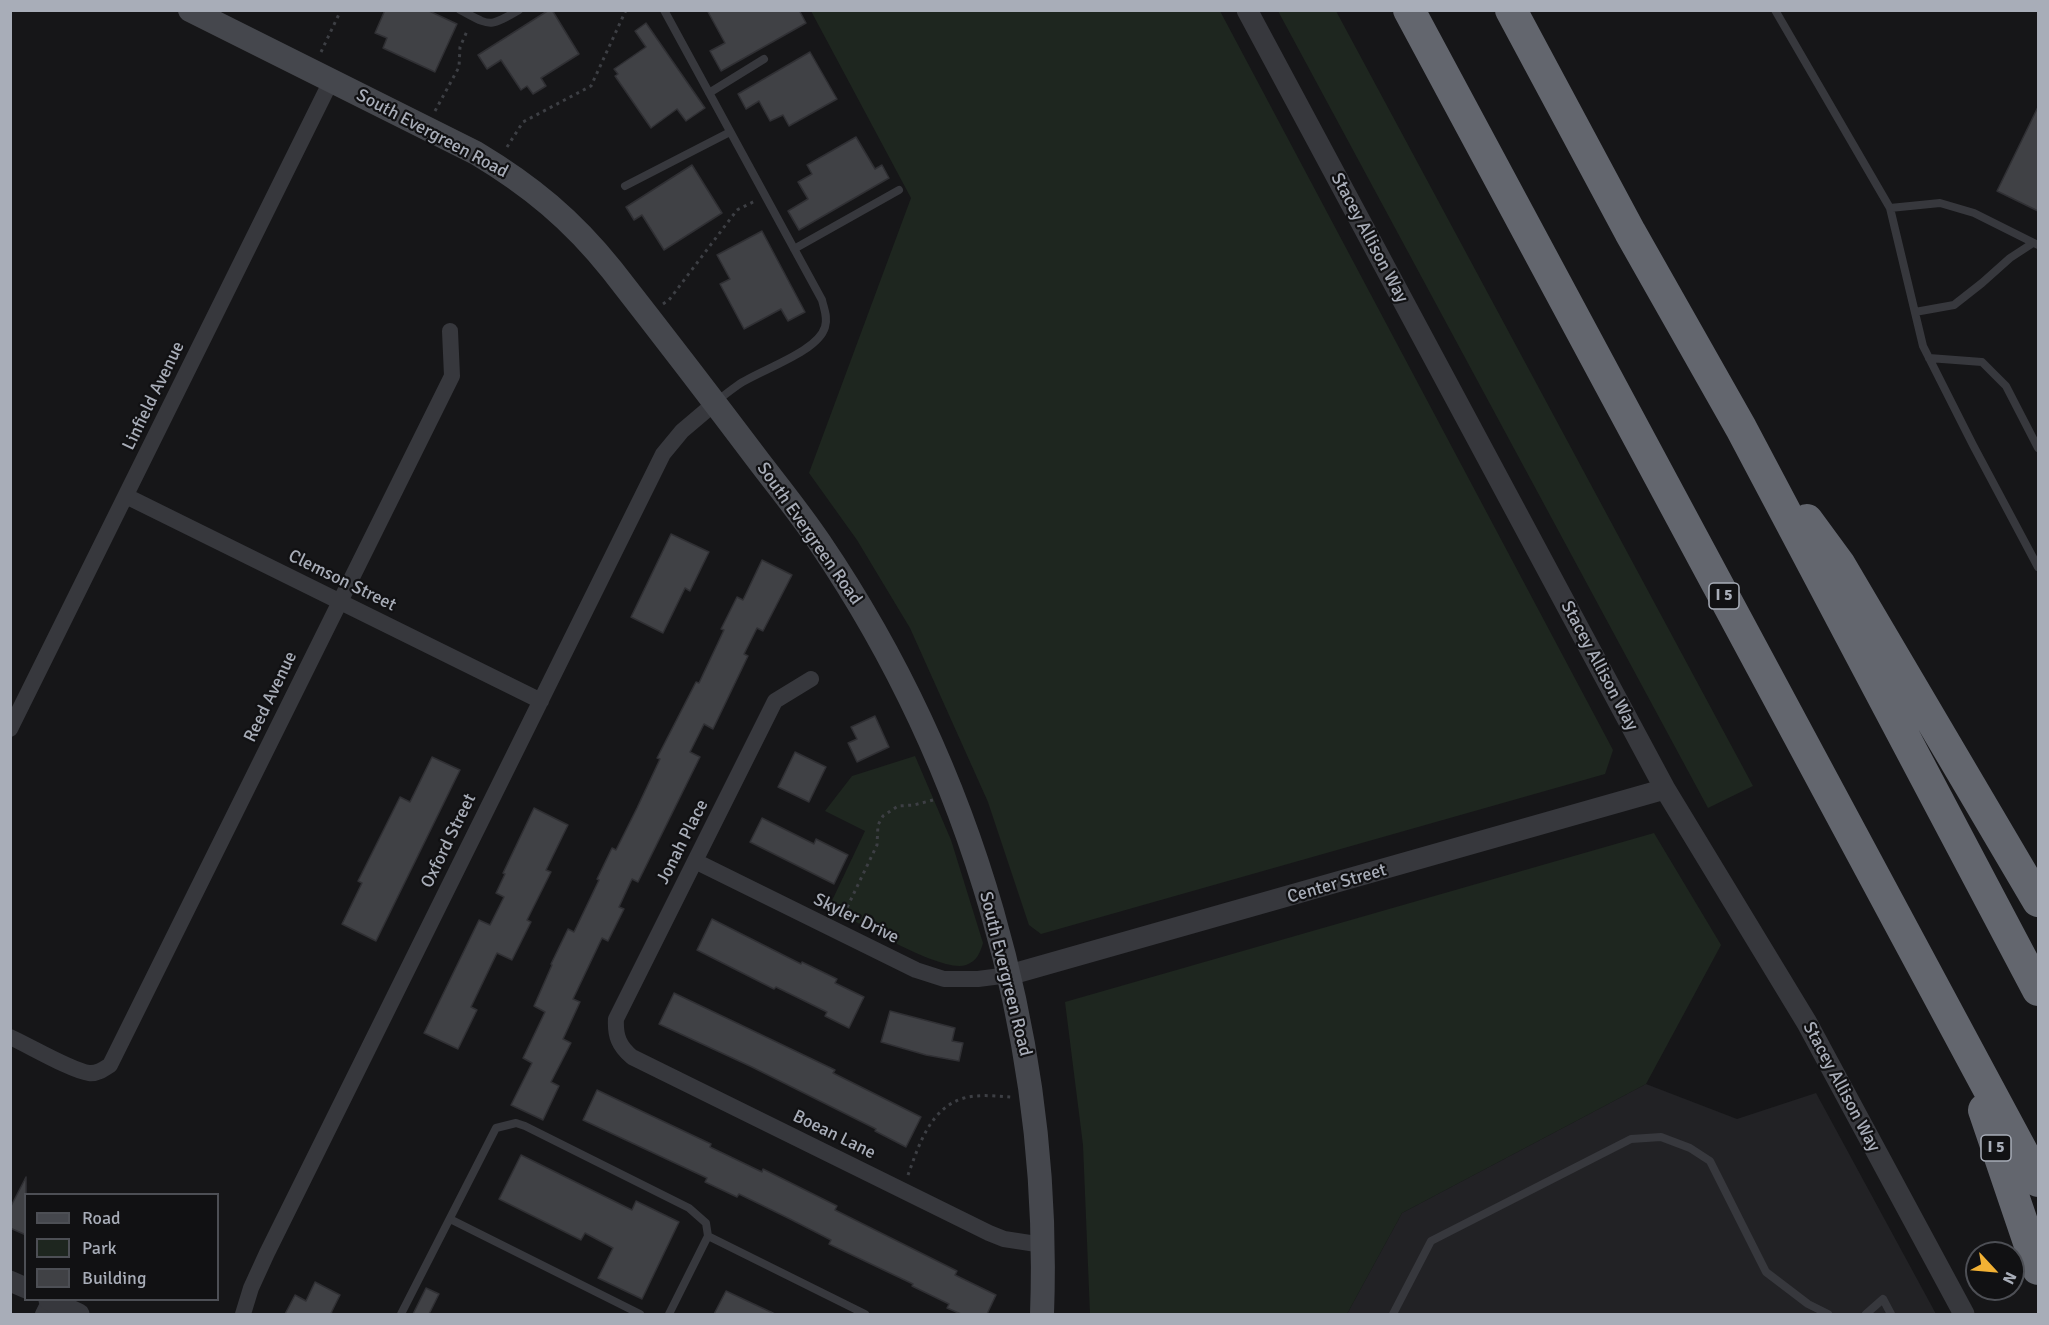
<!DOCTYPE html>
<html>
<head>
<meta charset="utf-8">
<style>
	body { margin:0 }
	#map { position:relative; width:2049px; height:1325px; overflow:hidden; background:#161618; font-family:Signika,sans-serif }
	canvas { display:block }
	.frame { position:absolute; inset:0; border:12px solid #a8adb8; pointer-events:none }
	.legend { position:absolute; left:24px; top:1193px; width:195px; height:108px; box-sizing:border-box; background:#111113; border:2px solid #4d4f55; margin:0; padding:8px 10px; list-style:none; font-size:18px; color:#a8adb8 }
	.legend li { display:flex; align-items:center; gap:12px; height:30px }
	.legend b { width:30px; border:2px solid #4d4f55 }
	.north { position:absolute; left:1965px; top:1241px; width:60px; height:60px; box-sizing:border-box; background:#111113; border:2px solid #4d4f55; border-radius:50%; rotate:116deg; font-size:16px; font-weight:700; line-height:24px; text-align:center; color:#a8adb8 }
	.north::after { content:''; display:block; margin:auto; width:21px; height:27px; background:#f2b134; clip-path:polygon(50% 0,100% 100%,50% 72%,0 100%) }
</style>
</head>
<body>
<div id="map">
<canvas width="2049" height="1325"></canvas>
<div class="frame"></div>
<ul class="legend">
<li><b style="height:8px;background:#45474d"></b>Road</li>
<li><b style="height:16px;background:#1e261f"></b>Park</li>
<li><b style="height:16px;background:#404145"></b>Building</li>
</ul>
<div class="north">N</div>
</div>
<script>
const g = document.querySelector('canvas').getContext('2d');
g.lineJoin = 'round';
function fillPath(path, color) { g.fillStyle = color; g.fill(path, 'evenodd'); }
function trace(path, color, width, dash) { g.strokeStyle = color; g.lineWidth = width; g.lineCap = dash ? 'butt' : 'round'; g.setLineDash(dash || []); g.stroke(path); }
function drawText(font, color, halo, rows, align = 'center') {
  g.font = font + ' Signika,sans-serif'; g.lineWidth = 4.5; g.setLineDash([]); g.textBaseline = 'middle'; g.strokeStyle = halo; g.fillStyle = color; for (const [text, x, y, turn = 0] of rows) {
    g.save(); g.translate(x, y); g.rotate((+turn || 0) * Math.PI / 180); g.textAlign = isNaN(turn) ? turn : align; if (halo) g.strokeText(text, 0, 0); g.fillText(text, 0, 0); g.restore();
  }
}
const built = new Path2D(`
	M1646,1084L1737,1119L1816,1093L1936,1314H1347L1402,1213Z`);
const green = new Path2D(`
	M811,11H1220L1613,750L1605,774L1041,934L1029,925L988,802L910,628L857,540L809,473L911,198Z
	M1278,11H1336L1753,786L1708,808Z
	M915,756L951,840L983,943C980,953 977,961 966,965C942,974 854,920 829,907L865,831L825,811L852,776Z
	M1654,833L1721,945L1646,1084L1402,1213L1347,1314H1090L1083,1145L1065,1002Z`);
const building = new Path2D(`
	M385,10H427L457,24L435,72L383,48L387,38L375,33Z
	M549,10H552L579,54L541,78L546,86L533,94L527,86L521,90L501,60L487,69L478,55Z
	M707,10H799L806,23L721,71L710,51L725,43Z
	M646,23L705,108L686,121L677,109L651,128L615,76L618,74L614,69L646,47L635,31Z
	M810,52L837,99L789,126L783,115L770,121L759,101L746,109L738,94Z
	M2038,107V211L1997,191Z
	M856,137L875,169L882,165L889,178L799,230L788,211L808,199L798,182L812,174L807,165Z
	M692,165L722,213L664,250L642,215L634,220L626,207Z
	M762,231L805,312L788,321L781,309L744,329L720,284L730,279L717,255Z
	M671,534L709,552L690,591L685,588L663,633L631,617Z
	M762,560L792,575L763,631L757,628L744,654L748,656L713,729L704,724L690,752L700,757L638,882L632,879L619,907L624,909L608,941L602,938L573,999L580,1002L563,1039L571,1043L551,1082L559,1086L543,1120L511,1105L532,1063L523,1058L545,1012L534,1006L552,965L551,964L568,929L574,932L599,880L597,879L612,848L616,850L637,808L660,759L657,758L696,682L699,683L724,630L721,629L737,597L743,600Z
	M875,716L889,747L857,762L848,743L857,739L851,727Z
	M795,752L826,767L809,802L778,787Z
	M432,757L460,770L376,941L342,924L362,883L358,881L400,797L410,802Z
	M534,808L568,825L546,870L551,872L527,920L531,922L512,960L497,953L471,1007L477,1010L458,1049L424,1033L479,920L490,925L504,897L496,893L505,874L503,873Z
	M762,818L814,844L816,839L848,855L834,884L750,842Z
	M712,919L801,964L802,962L837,979L835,983L864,997L849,1028L825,1016L827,1012L776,987L774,989L697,950Z
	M674,993L835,1070L833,1073L921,1117L906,1147L875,1131L876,1129L752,1067L659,1024Z
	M890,1011L955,1028L952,1041L963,1043L959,1061L926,1055L881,1042Z
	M597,1090L711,1144L710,1147L762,1172L763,1169L837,1206L835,1210L957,1271L955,1275L996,1295L987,1314H961L947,1308L949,1304L912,1286L913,1284L829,1244L831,1240L788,1218L739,1194L737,1197L705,1182L707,1178L583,1120Z
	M521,1155L632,1210L636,1201L679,1222L642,1299L598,1278L613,1248L585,1233L581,1240L499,1199Z
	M26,1177V1235L10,1228V1208Z
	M315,1282L340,1295L331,1313L334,1314H285L295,1295L306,1301Z
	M426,1288L439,1294L429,1314H413Z
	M726,1291L775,1314H714Z`);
const path = new Path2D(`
	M321,52L341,10
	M435,111L459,67L460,47L468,29
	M507,147L523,122L591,86L626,10
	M663,304L669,300L737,210L755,201
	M844,914L877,845L878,825L883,816L898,806L914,805L933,800
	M908,1175C919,1145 930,1108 964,1098C979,1094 996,1096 1011,1097`);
const service = new Path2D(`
	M460,10C491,26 488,28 519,10
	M664,10L822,300C824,309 828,317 825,327C818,352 760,370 738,385C731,390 723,396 716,402
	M1775,10L1890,208L1923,346L1973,445L2038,567
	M709,93L764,59
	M625,186L730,132
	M1890,208L1940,203L1974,213L2038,245
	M794,249L899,190
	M1915,312L1954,305L1982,283L2010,258L2033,243
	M1929,358L1982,362L2006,386L2038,448
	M450,1219L640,1314
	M401,1314L496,1128L516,1123L525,1126L689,1208L706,1223L708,1236
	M669,1314L708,1236L865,1314
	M1393,1314L1431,1241L1631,1139L1661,1137L1690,1148L1710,1161L1766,1272L1808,1304L1828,1314
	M1866,1314L1883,1299L1891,1314`);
const minor = new Path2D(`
	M126,496L541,701
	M811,679L775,701L616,1019C615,1036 619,1046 632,1057L989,1233L1004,1239L1043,1245
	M10,729L331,81
	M695,861L916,970L944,979H978L1009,975
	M10,1037C28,1045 72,1071 89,1073C97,1074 104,1069 110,1065L452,376L450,331
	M43,1314L50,1300
	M243,1314L251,1288L267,1253L663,454L682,431L715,403`);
const tertiary = new Path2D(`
	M1247,10L1665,789L1807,1023L1964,1314
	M1009,975L1665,789
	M10,1281L26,1288
	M49,1300L79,1314`);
const secondary = new Path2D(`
	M190,10L476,153C531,186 572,220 612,270C662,334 712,399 761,464C781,490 802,516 820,543C973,769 1052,1043 1042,1314`);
const motorway = new Path2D(`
	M1409,10L2038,1181
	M1511,10L1630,232L1741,428L2038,990
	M1807,520L1840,565L2038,901
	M1984,1110L2038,1269`);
const shields = [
	[1724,596,30],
	[1996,1148,30]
];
const shieldNames = [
	["I 5",1724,596],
	["I 5",1996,1148]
];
const streetNames = [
	["South Evergreen Road",432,134,28],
	["Stacey Allison Way",1369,238,62],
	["Linfield Avenue",154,396,-64],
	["South Evergreen Road",809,534,55],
	["Clemson Street",342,581,26],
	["Stacey Allison Way",1599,666,62],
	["Reed Avenue",271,697,-64],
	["Oxford Street",449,841,-64],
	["Jonah Place",683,842,-63],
	["Center Street",1337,884,-16],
	["Skyler Drive",856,919,26],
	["South Evergreen Road",1005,974,76],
	["Stacey Allison Way",1841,1087,62],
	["Boean Lane",834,1135,26]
];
fillPath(built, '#222225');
fillPath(green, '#1e261f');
fillPath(building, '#404145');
trace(building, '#303034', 1.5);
trace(path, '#3d3f44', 3, [3, 4.5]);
trace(service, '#37383d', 8);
trace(minor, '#37383d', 16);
trace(tertiary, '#37383d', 21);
trace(secondary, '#45474d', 24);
trace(motorway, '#63666e', 32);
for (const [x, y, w] of shields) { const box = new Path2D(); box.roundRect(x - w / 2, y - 13, w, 26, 4.5); g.fillStyle = '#111113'; g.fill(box); trace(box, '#a8adb8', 1.5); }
drawText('bold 16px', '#a8adb8', null, shieldNames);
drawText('18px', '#a8adb8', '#111113', streetNames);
</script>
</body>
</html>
